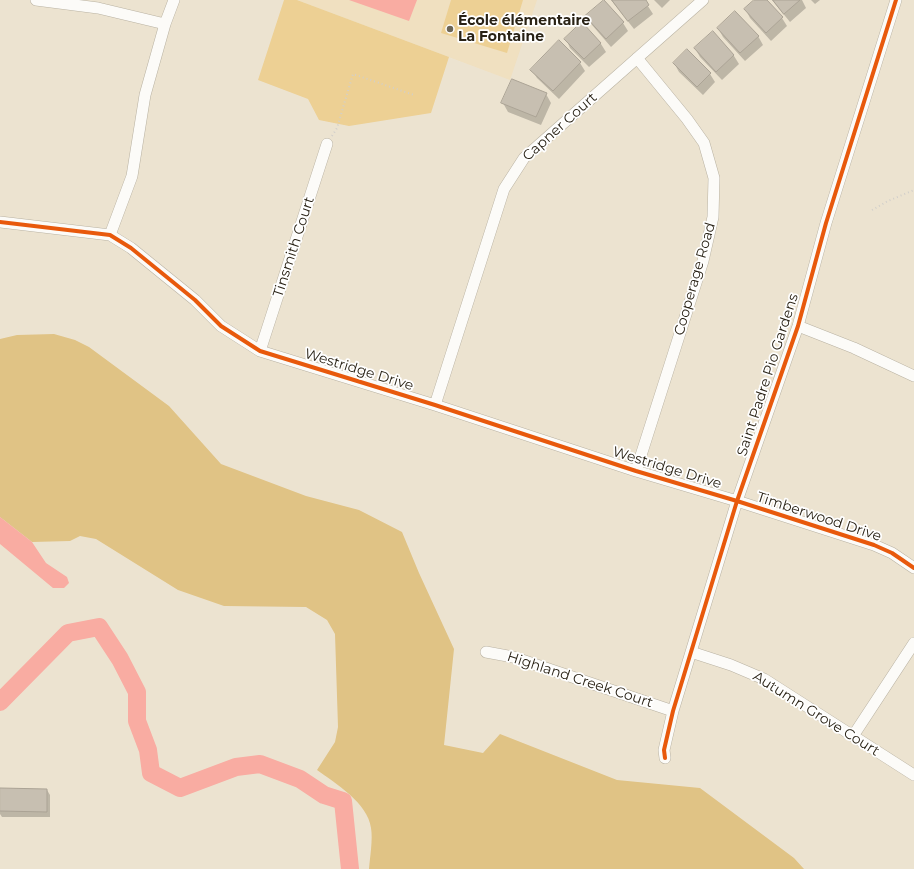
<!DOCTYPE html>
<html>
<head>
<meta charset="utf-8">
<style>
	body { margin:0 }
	canvas { display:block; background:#ece3d0 }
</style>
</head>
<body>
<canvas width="914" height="869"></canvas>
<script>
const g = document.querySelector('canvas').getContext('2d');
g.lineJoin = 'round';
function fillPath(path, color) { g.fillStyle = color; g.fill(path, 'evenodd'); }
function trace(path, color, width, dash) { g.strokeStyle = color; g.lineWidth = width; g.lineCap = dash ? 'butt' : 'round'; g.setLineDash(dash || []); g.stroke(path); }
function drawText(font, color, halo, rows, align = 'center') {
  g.font = font + ' Montserrat,sans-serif'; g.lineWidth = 3.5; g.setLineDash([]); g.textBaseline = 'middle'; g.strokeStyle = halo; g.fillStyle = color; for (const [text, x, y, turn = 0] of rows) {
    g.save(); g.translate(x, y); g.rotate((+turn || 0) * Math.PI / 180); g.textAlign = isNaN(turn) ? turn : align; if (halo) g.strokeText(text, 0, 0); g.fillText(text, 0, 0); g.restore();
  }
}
const built = new Path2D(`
	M297,0H537L510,80Z`);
const green = new Path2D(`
	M284,0H297L449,57L431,113L349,126L319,120L308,99L258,80Z
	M451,0H523L507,53L441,33Z`);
const forest = new Path2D(`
	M54,334L75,340L89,347L169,406L221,464L306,496L359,510L402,532L419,573L454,649L444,745L483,753L500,734L617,780L700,788L794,858L804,869H369C370,857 373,839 371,828C368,803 335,783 317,770L335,742L338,727L335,634L327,620L306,607L224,606L178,590L96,539L80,536L70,541L32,542L0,517V339L17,335Z`);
const water = new Path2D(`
	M349,0H417L409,21Z
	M0,517L32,542L46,563L67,577L69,583L64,588H53L0,544Z`);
const shadow = new Path2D(`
	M611,0H644L653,14L634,29Z
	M654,0H670L662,8Z
	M756,0H766L782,18L787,26L771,41L750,18L746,10Z
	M772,0H802L806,8L790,22Z
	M811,0H820L815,4Z
	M587,16L623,23L628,31L611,47L592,25Z
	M582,24L601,44L606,52L589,67L570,48L566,39Z
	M718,28L758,36L763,45L745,61L723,37Z
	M712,33L734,56L739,64L722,80L700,57L695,48Z
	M687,51L710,74L715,82L703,95L679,72L674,63Z
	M580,63L585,71L559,99L537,78L532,70Z
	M546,94L551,103L541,125L508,112L503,103Z
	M0,789L47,790L50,795V817H2L0,814Z`);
const river = new Path2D(`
	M0,702L68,633L99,627L120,659L137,692V721L148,750L151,773L180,788L236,767L260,764L300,779L324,795L343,801L350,869`);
const building = new Path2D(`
	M604,0L624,22L606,39L585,16Z
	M612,0H646L649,5L628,21Z
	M754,0H767L783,17L766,33L744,9Z
	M773,0H800L784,14Z
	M735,11L759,36L740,53L717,28Z
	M582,22L601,43L584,59L564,39Z
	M713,31L734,55L716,72L694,48Z
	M559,40L581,62L553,91L530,70Z
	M687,49L711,73L697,87L673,63Z
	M512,79L547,93L536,117L501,103Z
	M0,788L47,789V812L0,811Z`);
const path = new Path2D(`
	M332,136L337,128L353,74L414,95
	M872,210L888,201L914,190`);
const minor = new Path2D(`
	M36,0L98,8L165,24
	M0,222L110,235L131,248L195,300L221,326L260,351L435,405L636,471L737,501L874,545L892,553L914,568
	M110,235L132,176L145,95L165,24L174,0
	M798,326L854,348L914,376
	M260,351L327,144
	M435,405L504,189L524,158L703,0
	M636,471L703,261L713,217L714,178L704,143L687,119L637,58
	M486,652L513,657L673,711
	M691,652L731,665L764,679L914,775
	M853,736L914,643
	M665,758L664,750L673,711L691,652L737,501L798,326L826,223L896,0`);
const cycleway = new Path2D(`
	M0,222L110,235L131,248L195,300L221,326L260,351L435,405L636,471L737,501L874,545L892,553L914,568
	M665,758L664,750L673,711L691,652L737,501L798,326L826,223L896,0`);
const markers = [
	[450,29,4,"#6d6656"]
];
const poiNames = [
	["École élémentaire",458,21],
	["La Fontaine",458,37]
];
const streetNames = [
	["Capner Court",560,127,-42],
	["Tinsmith Court",294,247,-72],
	["Cooperage Road",695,279,-74],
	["Westridge Drive",359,370,17],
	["Saint Padre Pio Gardens",768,375,-72],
	["Westridge Drive",667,468,17],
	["Timberwood Drive",819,517,18],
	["Highland Creek Court",580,680,18],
	["Autumn Grove Court",816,714,32]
];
fillPath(built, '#f0e0c0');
fillPath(green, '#edd094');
fillPath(forest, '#e0c385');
fillPath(water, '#f9aca2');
fillPath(shadow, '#0003');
trace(river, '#f9aca2', 18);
fillPath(building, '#c7bfb1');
trace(building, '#aba395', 1);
trace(minor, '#b9b2a2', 12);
trace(path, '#d2cfca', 2, [1, 3]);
trace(minor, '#fcfbf8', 11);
trace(cycleway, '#e8590c', 4);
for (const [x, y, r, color] of markers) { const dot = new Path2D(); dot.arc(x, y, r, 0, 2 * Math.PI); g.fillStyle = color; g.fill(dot); trace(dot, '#fff', 1.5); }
drawText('bold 14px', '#292215', '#fff', poiNames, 'left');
drawText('14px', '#292215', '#fff', streetNames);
</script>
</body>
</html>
